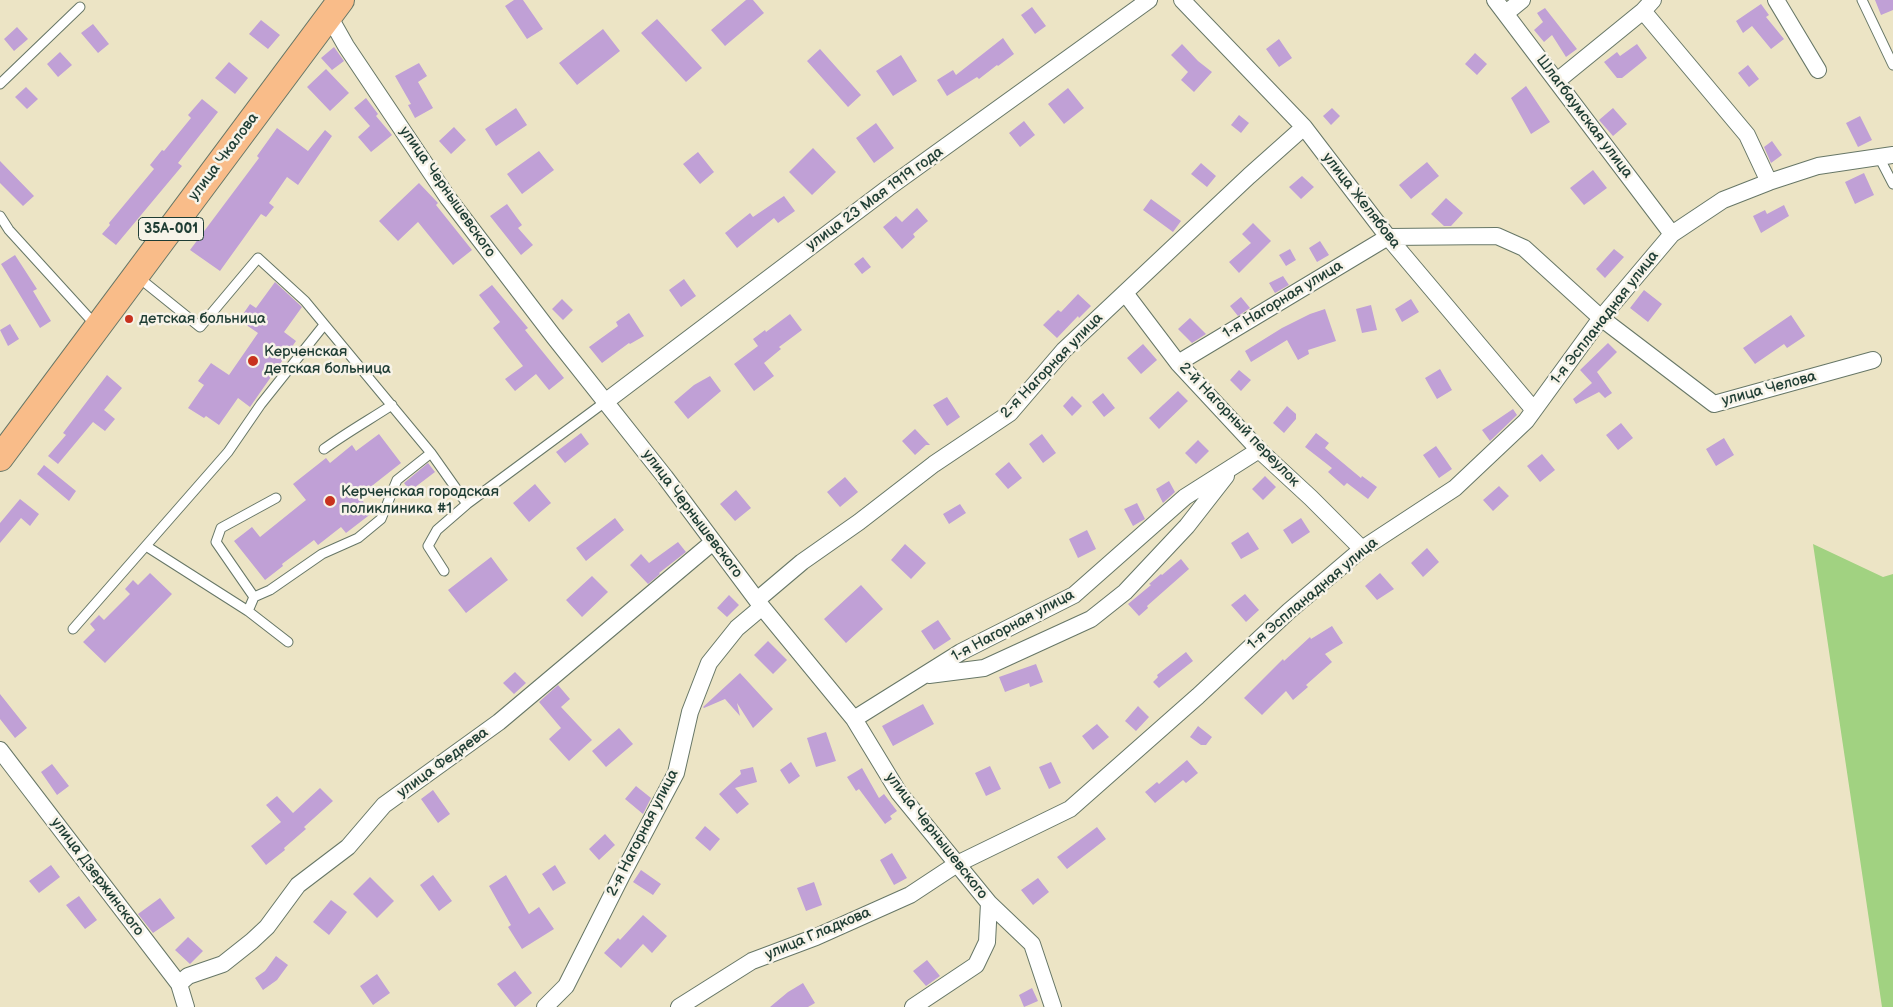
<!DOCTYPE html>
<html>
<head>
<meta charset="utf-8">
<style>
	body { margin:0 }
	canvas { display:block; background:#ece4c5 }
</style>
</head>
<body>
<canvas width="1893" height="1007"></canvas>
<script>
const g = document.querySelector('canvas').getContext('2d');
g.lineJoin = 'round';
function fillPath(path, color) { g.fillStyle = color; g.fill(path, 'evenodd'); }
function trace(path, color, width, dash) { g.strokeStyle = color; g.lineWidth = width; g.lineCap = dash ? 'butt' : 'round'; g.setLineDash(dash || []); g.stroke(path); }
function drawText(font, color, halo, rows, align = 'center') {
  g.font = font + ' "Balsamiq Sans",sans-serif'; g.lineWidth = 5; g.setLineDash([]); g.textBaseline = 'middle'; g.strokeStyle = halo; g.fillStyle = color; for (const [text, x, y, turn = 0] of rows) {
    g.save(); g.translate(x, y); g.rotate((+turn || 0) * Math.PI / 180); g.textAlign = isNaN(turn) ? turn : align; if (halo) g.strokeText(text, 0, 0); g.fillText(text, 0, 0); g.restore();
  }
}
const green = new Path2D(`
	M1813,544L1883,577L1893,574V1007H1882Z`);
const building = new Path2D(`
	M514,0H523L543,29L527,39L505,6Z
	M746,0H753L764,13L725,46L711,30Z
	M1875,0H1893V10L1881,15Z
	M1761,4L1769,15L1766,17L1784,39L1771,49L1752,26L1743,33L1736,21Z
	M1032,7L1046,26L1035,34L1021,15Z
	M1545,8L1577,49L1566,57L1552,35L1544,42L1534,30L1543,22L1537,13Z
	M657,19L702,68L686,82L641,33Z
	M261,20L280,35L268,49L249,34Z
	M93,24L109,44L98,53L81,33Z
	M17,27L28,39L14,51L4,39Z
	M603,29L620,51L577,85L559,63Z
	M1003,38L1014,54L998,66L997,65L979,79L977,77L947,96L937,80L953,70L956,75Z
	M1279,39L1292,58L1279,67L1266,49Z
	M1182,44L1198,61L1212,72L1194,92L1181,80L1188,72L1171,55Z
	M1637,44L1647,58L1622,78H1617L1604,62L1617,52L1620,56Z
	M334,47L344,61L332,70L321,58Z
	M820,49L861,95L848,107L807,61Z
	M60,52L72,65L58,77L47,64Z
	M1475,53L1487,64L1477,75L1465,64Z
	M901,55L917,81L893,96L876,71Z
	M229,62L248,78L235,94L215,78Z
	M419,63L427,76L418,82L433,108L415,118L408,105L411,104L395,76Z
	M1748,65L1759,79L1749,87L1738,73Z
	M326,69L349,93L330,111L307,87Z
	M1526,86L1550,122L1531,134L1511,98Z
	M26,87L38,99L27,109L15,97Z
	M1068,88L1084,108L1064,124L1048,104Z
	M366,98L378,114L376,116L392,135L371,152L358,137L370,126L354,108Z
	M202,99L218,112L178,163L182,166L116,245L102,234L110,225L109,223L154,169L150,165L162,150L164,151L191,118L188,115Z
	M516,108L527,125L496,146L485,129Z
	M1332,108L1340,116L1331,125L1323,116Z
	M1613,108L1627,124L1613,136L1599,120Z
	M1239,115L1249,123L1241,133L1231,125Z
	M1860,116L1872,140L1858,147L1846,123Z
	M1024,121L1035,135L1020,147L1009,133Z
	M876,123L894,148L874,163L856,138Z
	M454,127L466,140L451,154L439,141Z
	M277,128L308,151L325,130L332,136L298,185L287,177L269,203L274,207L266,217L261,214L220,271L190,250L259,158L257,156Z
	M1772,141L1782,155L1771,163L1764,147Z
	M813,148L836,172L812,195L789,172Z
	M539,151L554,170L522,194L507,174Z
	M698,152L714,172L700,184L683,164Z
	M0,161L34,196L23,206L0,183Z
	M1427,162L1439,176L1411,199L1399,185Z
	M1201,163L1216,176L1207,187L1191,174Z
	M1593,170L1607,188L1584,205L1570,188Z
	M1864,173L1874,195L1855,204L1845,182Z
	M1302,176L1314,187L1301,199L1289,187Z
	M419,183L438,203L436,205L472,250L453,265L418,222L398,241L379,221Z
	M784,196L795,211L778,223L774,218L737,248L725,233L750,213L753,217Z
	M1446,198L1463,213L1451,226H1444L1431,214Z
	M1151,199L1181,221L1173,232L1143,210Z
	M507,204L522,225L518,228L533,245L521,255L490,216Z
	M1784,205L1789,216L1761,233L1753,216L1765,210L1767,214Z
	M917,208L928,221L913,234L915,237L902,249L883,227L896,216L902,222Z
	M1253,223L1271,241L1239,273L1229,262L1251,243L1242,234Z
	M1320,241L1329,255L1317,262L1309,248Z
	M1290,249L1296,260L1286,266L1279,255Z
	M1614,249L1624,257L1605,278L1596,269Z
	M15,255L37,289L33,291L51,321L40,328L1,264Z
	M863,257L871,267L862,274L854,264Z
	M1283,276L1289,285L1275,293L1269,283Z
	M684,279L696,296L681,307L669,290Z
	M275,282L302,307L284,332L296,341L250,407L238,398L219,425L206,416L204,418L188,408L204,385L198,381L211,363L229,375L258,333L239,320L250,304L256,308Z
	M492,285L528,328L525,330L564,378L549,390L536,374L515,391L505,379L523,366L493,328L500,322L479,295Z
	M1644,290L1662,304L1648,322L1630,308Z
	M1078,294L1091,306L1079,318L1078,316L1057,338L1043,325L1058,310L1061,312Z
	M1241,297L1250,308L1238,316L1230,306Z
	M562,299L573,310L563,320L552,309Z
	M1411,299L1419,312L1402,322L1395,309Z
	M1371,305L1377,330L1362,333L1356,309Z
	M1325,309L1336,341L1308,350L1309,354L1298,360L1287,340L1251,362L1245,351L1282,328L1310,314Z
	M629,313L644,336L630,344L629,343L602,363L589,347L618,326L616,322Z
	M790,314L802,330L779,347L781,349L764,363L774,376L754,391L734,364L758,346L753,339L765,330L766,332Z
	M1791,315L1805,336L1787,348L1784,344L1755,364L1743,348Z
	M1190,318L1206,334L1192,343L1178,329Z
	M10,324L19,339L8,346L0,330Z
	M1608,343L1617,352L1597,372L1612,393L1605,398L1599,392L1576,404L1573,399L1592,383L1580,370Z
	M1143,344L1157,360L1141,374L1127,358Z
	M1440,369L1452,390L1437,399L1425,378Z
	M1239,370L1251,380L1241,391L1230,380Z
	M107,375L122,388L104,410L115,419L105,431L93,422L58,464L48,456L66,435L63,433Z
	M710,376L721,391L688,419L674,402L694,385Z
	M1178,391L1188,401L1159,429L1149,418Z
	M1103,393L1115,408L1104,417L1092,402Z
	M1072,396L1082,406L1072,416L1063,406Z
	M947,397L960,417L947,426L933,405Z
	M1287,406L1296,414V419L1284,433L1273,423Z
	M1513,409L1517,415L1490,441L1482,430Z
	M1621,423L1633,438L1618,450L1606,435Z
	M915,429L930,445H926L915,455L902,441Z
	M581,433L589,444L565,463L556,452Z
	M1316,433L1329,443L1325,448L1361,478L1362,476L1377,487L1368,499L1347,483L1344,486L1328,472L1332,468L1305,447Z
	M379,434L401,463L359,496L372,513L346,533L341,527L318,545L314,540L282,564L283,566L265,580L234,541L252,527L260,537L306,500L293,484L326,458L330,463L352,445L356,451Z
	M1042,434L1056,453L1043,463L1029,444Z
	M1724,438L1734,455L1716,466L1706,449Z
	M1198,440L1209,451L1196,464L1185,453Z
	M1436,446L1452,469L1439,478L1423,455Z
	M1542,454L1555,470L1540,482L1527,466Z
	M1009,462L1022,478L1008,489L995,474Z
	M428,463L435,472L410,491L404,483Z
	M44,465L76,491L69,501L37,474Z
	M1265,476L1276,487L1263,500L1252,489Z
	M845,477L858,492L840,507L827,492Z
	M1169,481L1175,492L1163,503L1156,489Z
	M535,484L551,503L529,522L513,503Z
	M1499,486L1509,496L1493,511L1483,500Z
	M736,490L751,508L735,521L720,504Z
	M20,499L39,514L30,526L21,518L0,543V523Z
	M1137,503L1145,519L1133,526L1124,509Z
	M960,504L966,513L949,524L943,514Z
	M615,518L624,530L586,561L576,548Z
	M1301,518L1310,532L1292,544L1283,530Z
	M1087,530L1096,549L1078,558L1069,539Z
	M1248,532L1259,549L1241,559L1231,543Z
	M678,542L686,552L659,573L660,574L648,584L630,565L641,554L649,563Z
	M905,544L926,563L911,579L891,560Z
	M1427,548L1439,562L1423,577L1411,563Z
	M491,557L508,580L466,613L448,590Z
	M1181,559L1189,569L1147,606L1148,608L1139,616L1128,604L1151,585L1149,584L1161,574L1162,575Z
	M150,573L172,594L105,663L83,642L95,630L90,624L99,615L104,620L130,594L125,589L133,580L138,585Z
	M1380,573L1394,589L1377,600L1365,586Z
	M592,576L608,592L582,617L566,600Z
	M861,585L883,609L846,643L824,619Z
	M1245,594L1259,610L1246,622L1231,605Z
	M729,595L739,605L727,617L717,608Z
	M938,620L951,639L934,650L921,631Z
	M1332,626L1343,643L1325,654L1332,662L1306,685L1308,687L1293,700L1286,691L1262,715L1244,698L1283,659L1284,661L1310,637L1311,639Z
	M768,641L787,660L773,674L754,655Z
	M1186,652L1193,661L1159,688L1153,682L1158,677L1157,675Z
	M1036,664L1043,682L1030,687L1029,683L1005,692L999,677Z
	M515,672L526,683L514,694L503,683Z
	M740,673L773,709L753,728L737,703L740,716L725,699L704,708L703,707Z
	M558,685L570,699L561,707L592,740L569,761L549,739L561,728L539,702Z
	M0,694L27,728L15,738L0,719Z
	M923,704L934,724L893,746L882,726Z
	M1138,706L1149,717L1136,731L1125,721Z
	M1097,724L1109,737L1093,750L1082,736Z
	M1198,726L1212,737L1206,745H1201L1190,737Z
	M619,728L633,744L606,767L592,751Z
	M826,732L836,761L816,767L807,738Z
	M1187,760L1198,773L1186,783L1183,780L1155,803L1145,792L1157,782L1159,784Z
	M791,762L800,776L789,784L780,770Z
	M1051,762L1061,783L1049,789L1039,767Z
	M52,764L69,786L57,795L41,772Z
	M990,766L1001,789L986,796L975,773Z
	M753,767L757,782L735,788L749,804L737,814L719,794L741,774L740,770Z
	M862,768L879,798L884,794L897,811L890,816L892,819L885,824L859,789L856,791L847,777Z
	M636,786L651,798L643,814L625,799Z
	M320,788L333,801L304,827L306,829L284,848L285,850L266,865L251,846L281,822L266,805L277,796L293,813Z
	M433,790L450,814L438,823L421,799Z
	M705,826L720,839L710,851L695,838Z
	M1097,827L1106,839L1067,869L1057,857Z
	M605,834L615,845L599,860L589,849Z
	M892,853L907,878L894,885L880,860Z
	M51,865L60,877L39,893L29,881Z
	M555,865L566,883L553,891L542,874Z
	M641,870L661,884L653,895L633,882Z
	M433,875L452,901L439,911L420,885Z
	M506,875L529,914L539,907L554,929L522,949L508,927L511,925L489,886Z
	M370,877L394,901L377,918L353,894Z
	M1038,878L1049,892L1033,905L1021,890Z
	M814,882L822,905L806,911L797,888Z
	M79,896L97,920L85,929L66,905Z
	M160,898L175,918L153,933L138,914Z
	M331,900L347,912L329,935L313,922Z
	M643,915L667,936L652,953L643,944L621,968L604,953L618,938L620,940Z
	M188,937L203,951L190,964L175,950Z
	M276,956L288,965L277,980L263,990L255,978L265,971Z
	M927,960L940,976L926,986L913,971Z
	M515,971L532,993L515,1007L497,984Z
	M377,974L390,993L373,1005L360,986Z
	M803,983L815,1003L808,1007H770L788,992Z
	M1032,988L1038,1001L1024,1007L1019,995Z`);
const lane = new Path2D(`
	M1862,0L1893,65
	M0,84L80,7
	M1879,157L1893,184
	M0,216L9,230L91,320
	M138,277L200,327L258,258L305,301L431,453L467,504
	M324,449C346,433 369,420 392,405
	M146,546L248,611L288,642
	M444,571L428,546L437,530L467,504L605,402
	M254,597L270,590L322,554L358,538L381,519L397,480L431,453
	M248,611L254,597L216,542L221,528L276,498
	M73,629L228,452L261,404L324,325`);
const street = new Path2D(`
	M1182,0L1304,127L1388,237L1533,409
	M1495,0L1672,234
	M1776,0L1818,70
	M1643,11L1747,135L1769,182
	M1506,13L1522,0
	M329,16L346,46L448,198L554,337L665,477L762,607L854,719L899,793L989,903L1032,944L1053,1007
	M1557,81L1643,11L1653,0
	M1125,293L1178,363L1259,450L1311,498L1362,549
	M1178,363L1388,237L1497,236L1524,248L1601,318L1714,404L1873,360
	M605,402L888,188L1149,0
	M757,600L802,562L859,522L934,464L1010,413L1064,350L1249,176L1304,127
	M929,675L984,668L1091,619L1125,592L1187,526L1226,476
	M854,719L961,652L1074,595L1185,497L1259,450
	M0,750L179,984L186,1007
	M179,984L188,976L223,964L252,941L267,927L298,885L348,847L384,805L499,722L713,542
	M545,1007L566,986L623,873L676,773L690,712L709,663L737,628L762,607
	M679,1007L752,961L816,937L910,895L957,864L1070,809L1198,696L1289,611L1362,549L1455,488L1526,421L1601,318L1672,234L1723,200L1769,182L1818,166L1893,155
	M913,1007L976,965L987,942L989,903`);
const primary = new Path2D(`
	M0,458L341,0`);
const markers = [
	[129,319,5,"#c8321e"],
	[253,361,6,"#c8321e"],
	[330,501,6,"#c8321e"]
];
const shields = [
	[171,229,65]
];
const shieldNames = [
	["35А-001",171,229]
];
const streetNames = [
	["Шлагбаумская улица",1584,117,53],
	["улица Чкалова",224,157,-53],
	["улица Чернышевского",447,192,55],
	["улица 23 Мая 1919 года",875,199,-36],
	["улица Желябова",1361,201,52],
	["1-я Нагорная улица",1283,300,-31],
	["1-я Эспланадная улица",1605,318,-52],
	["2-я Нагорная улица",1052,366,-46],
	["улица Челова",1769,389,-15],
	["2-й Нагорный переулок",1239,425,46],
	["улица Чернышевского",692,514,53],
	["1-я Эспланадная улица",1313,594,-40],
	["1-я Нагорная улица",1013,626,-28],
	["улица Федяева",443,763,-36],
	["2-я Нагорная улица",643,833,-63],
	["улица Чернышевского",936,836,52],
	["улица Дзержинского",97,877,53],
	["улица Гладкова",818,934,-23]
];
const poiNames = [
	["детская больница",139,319],
	["Керченская",264,352],
	["детская больница",264,369],
	["Керченская городская",341,492],
	["поликлиника #1",341,509]
];
fillPath(green, '#a1d281');
fillPath(building, '#c0a0d6');
trace(lane, '#677767', 11);
trace(street, '#677767', 18);
trace(primary, '#677767', 28);
trace(lane, '#fff', 9);
trace(street, '#fff', 16);
trace(primary, '#f9bc89', 26);
for (const [x, y, r, color] of markers) { const dot = new Path2D(); dot.arc(x, y, r, 0, 2 * Math.PI); g.fillStyle = color; g.fill(dot); trace(dot, '#f7f3e8', 2); }
for (const [x, y, w] of shields) { const box = new Path2D(); box.roundRect(x - w / 2, y - 11.5, w, 23, 4); g.fillStyle = '#f7f3e8'; g.fill(box); trace(box, '#1f3d34', 1); }
drawText('bold 14px', '#1f3d34', null, shieldNames);
drawText('15px', '#1f3d34', '#f7f3e8', streetNames);
drawText('15px', '#1f3d34', '#f7f3e8', poiNames, 'left');
</script>
</body>
</html>
